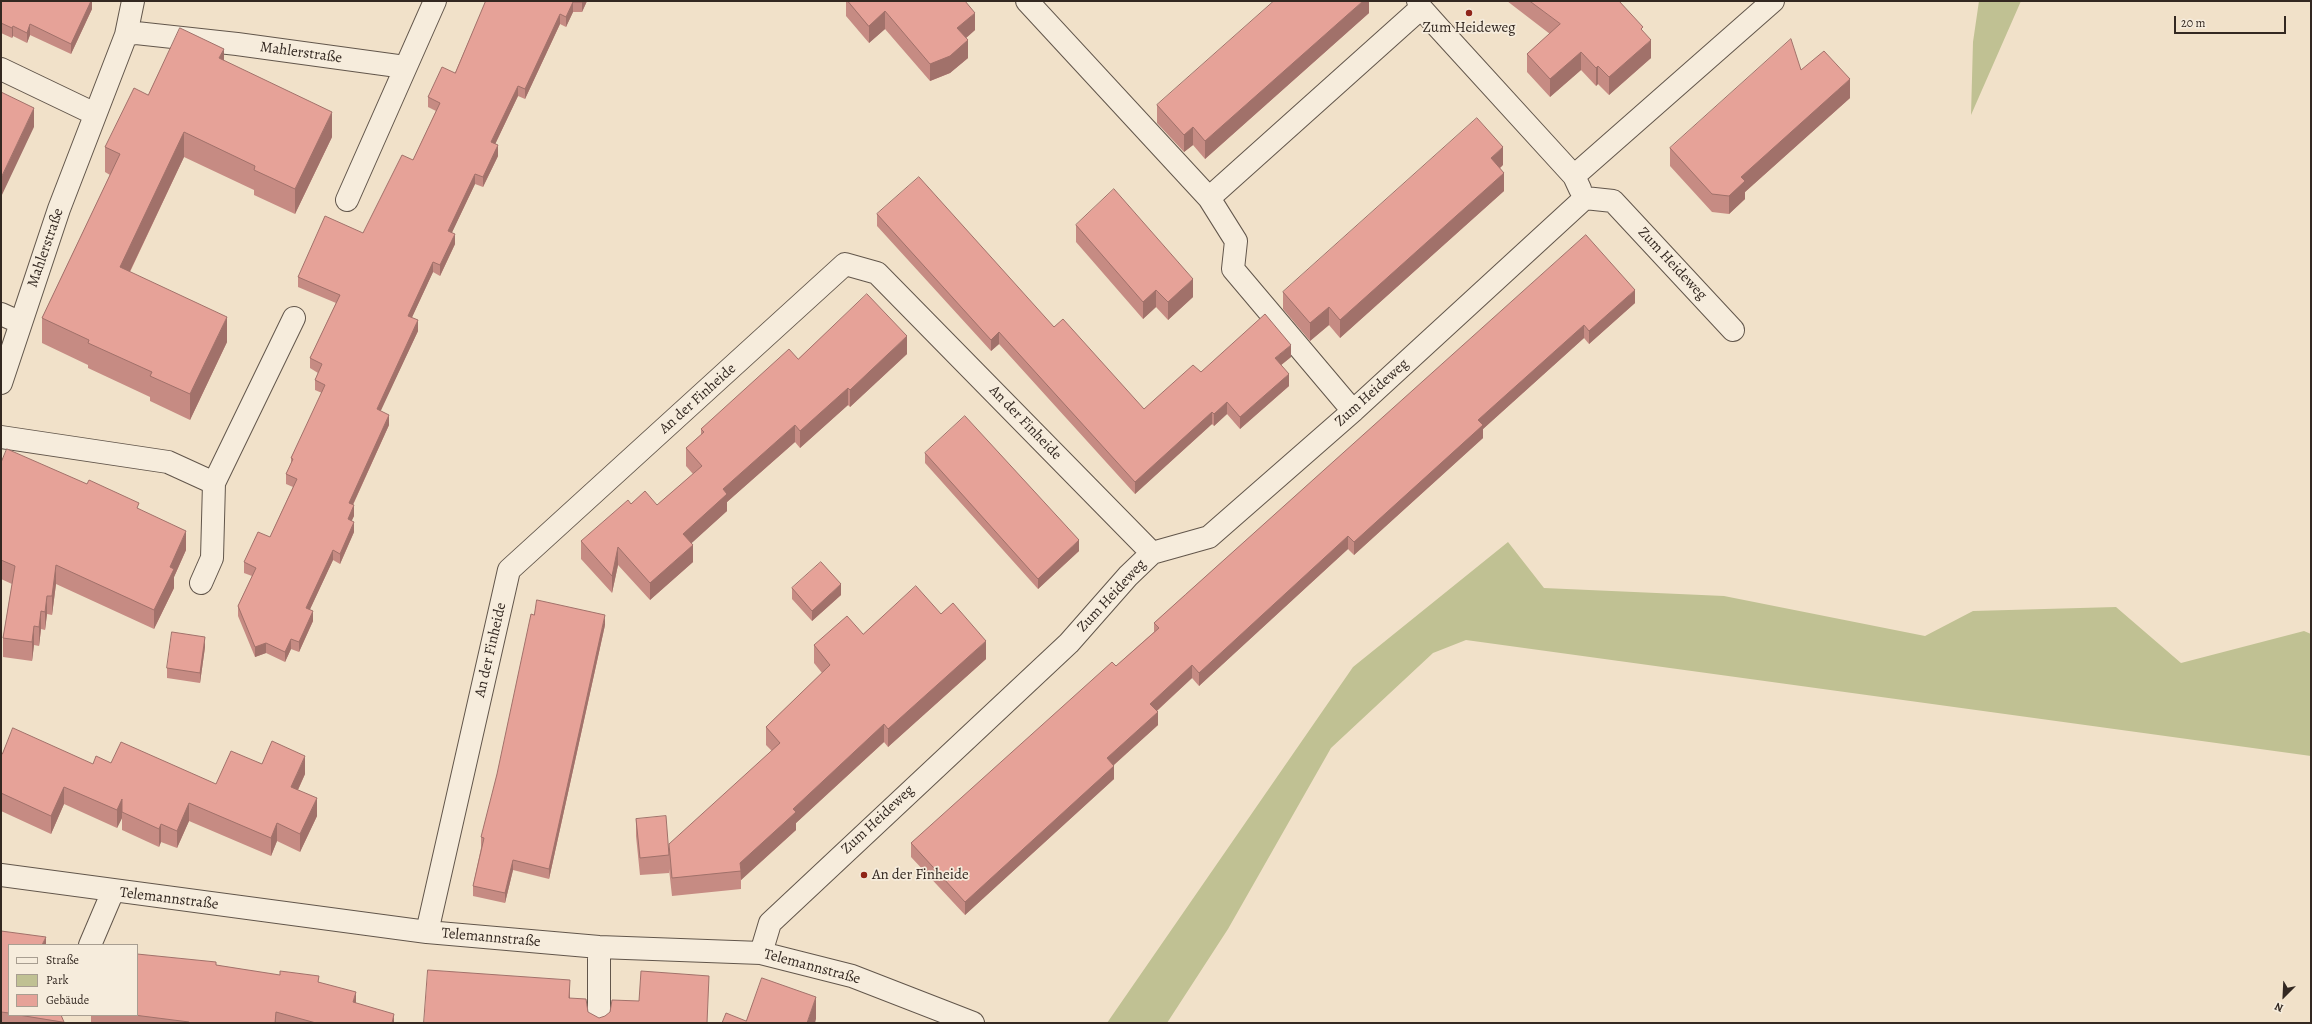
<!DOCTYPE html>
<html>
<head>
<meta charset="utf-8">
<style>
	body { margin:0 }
	#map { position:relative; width:2312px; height:1024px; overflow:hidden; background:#f1e1c9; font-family:Alegreya,serif }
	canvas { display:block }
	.frame { position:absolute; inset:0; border:2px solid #332821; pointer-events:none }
	.legend { position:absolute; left:8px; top:944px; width:130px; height:72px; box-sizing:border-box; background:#f6ecdc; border:1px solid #a89e91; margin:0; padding:5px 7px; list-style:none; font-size:12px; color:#332821 }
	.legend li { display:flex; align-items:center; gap:8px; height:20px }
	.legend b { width:20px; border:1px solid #a89e91 }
	.north { position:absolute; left:2264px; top:976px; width:40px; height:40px; -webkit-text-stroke:3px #f6ecdc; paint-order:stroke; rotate:204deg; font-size:11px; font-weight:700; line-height:16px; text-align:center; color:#332821 }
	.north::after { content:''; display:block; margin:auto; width:14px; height:18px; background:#332821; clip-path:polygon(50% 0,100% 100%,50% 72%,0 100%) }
	.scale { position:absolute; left:2174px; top:16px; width:112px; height:18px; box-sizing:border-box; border:2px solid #332821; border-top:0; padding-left:5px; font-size:12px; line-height:14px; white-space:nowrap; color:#332821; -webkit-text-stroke:3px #f6ecdc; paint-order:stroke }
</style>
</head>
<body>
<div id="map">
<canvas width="2312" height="1024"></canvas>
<div class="frame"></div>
<ul class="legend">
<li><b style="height:5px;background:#f6ecdc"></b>Straße</li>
<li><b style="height:11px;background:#c0c193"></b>Park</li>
<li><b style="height:11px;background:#e6a298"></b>Gebäude</li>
</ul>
<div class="north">N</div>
<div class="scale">20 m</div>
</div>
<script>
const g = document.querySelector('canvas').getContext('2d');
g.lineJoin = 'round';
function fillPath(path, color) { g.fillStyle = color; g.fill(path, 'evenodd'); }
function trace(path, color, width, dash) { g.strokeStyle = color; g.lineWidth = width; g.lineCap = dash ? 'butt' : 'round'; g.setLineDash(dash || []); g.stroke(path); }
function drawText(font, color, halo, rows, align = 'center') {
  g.font = font + ' Alegreya,serif'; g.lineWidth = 3.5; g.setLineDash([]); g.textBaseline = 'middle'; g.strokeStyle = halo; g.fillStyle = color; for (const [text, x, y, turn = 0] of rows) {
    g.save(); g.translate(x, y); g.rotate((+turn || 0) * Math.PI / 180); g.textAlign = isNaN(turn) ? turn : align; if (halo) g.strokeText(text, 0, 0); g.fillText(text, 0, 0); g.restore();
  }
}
const green = new Path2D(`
	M1979,1H2021L1971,115L1973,42Z
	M1508,542L1544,588L1724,596L1925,636L1973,611L2116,607L2181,663L2304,631L2311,634V756L1466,640L1433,653L1331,748L1228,929L1167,1023H1107L1353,667Z`);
const minor = new Path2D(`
	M1027,1L1209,198
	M1418,1L1421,8L1438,27L1574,176L1580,189
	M126,35L136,33L237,44L405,67
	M1,69L95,114
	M1574,176L1773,1
	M347,200L435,1
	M1,314L21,323
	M1,383L59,209L126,35L133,1
	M1353,411L1233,269L1236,241L1209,198L1421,8
	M1,437L168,462L214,483L294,318
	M201,583L212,558L214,483
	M1,875L427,932L599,947L761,953L852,976L973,1023
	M427,932L509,570L845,264L877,273L1152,553
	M90,945L113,891
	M599,947V1023
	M761,953L770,923L1069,643L1128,576L1152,553L1209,537L1353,411L1585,198L1613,201L1733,330`);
const wall = new Path2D(`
	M1,1H92V9L71,54L30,35L27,43L13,36L12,38L1,33Z
	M486,1H587L582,12H573L566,27L560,24L525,99L518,96L495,144L498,156L483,187L475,184L452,232L455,244L440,276L433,272L412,317L418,331L380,411L389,425L353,505L354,516L351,521L354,532L340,564L333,560L310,609L313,621L299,652L291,649L285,662L266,653L255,657L238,616V606L252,576L244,573V562L270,537L293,487L286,484V474L291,463V458L322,393L315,390V380L318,373L310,368V358L336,303L298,287V277L363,233L413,160L436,111L428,107V97L455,73Z
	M846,1H965L975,30L966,38L968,58L950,73L930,81L885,29L869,43L846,16Z
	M1369,1V13L1205,159L1193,145L1184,152L1157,123V105Z
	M1507,1H1619L1643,32L1651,58L1609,95L1598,84L1596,86L1581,70L1550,97L1527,72V54L1550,34Z
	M224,60L332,137L295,214L254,195V190L184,157L130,272L227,342L190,420L150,401V397L88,368V365L42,343V318L110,175L105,172V147L148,95Z
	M1801,70L1850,98L1745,192V199L1729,214L1712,212L1670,166V148Z
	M1503,165L1500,168L1504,191L1340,338L1329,325L1310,341L1283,309V292Z
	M877,214L1054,327L1144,409L1201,372L1291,357L1281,365L1289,386L1240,429L1227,414L1214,426L1212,424L1135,494L999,344L991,351L877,226Z
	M1076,225L1193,297L1168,320L1156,307L1143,319L1076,242Z
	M1586,235L1635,303L1589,344L1584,338L1483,429V438L1354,555L1348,549L1199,686L1192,678L1157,711L1158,725L1114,765V779L965,915L911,857V843L1116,666L1154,632V623Z
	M907,354L850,407L848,405L800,448L795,442L727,502V511L691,543L693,562L650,600L618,565L612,593L581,559V541L631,504L657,505L693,474L686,466V448L701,435V429L798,359Z
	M925,453L1079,551L1038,589L925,463Z
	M1,463L139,509L186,550L174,577V588L154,629L56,584L52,615L47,614L45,630L41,629L39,646L34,645L32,661L3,657V638L12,584L1,579Z
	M792,588L841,595L812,621L792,599Z
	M941,614L986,659L888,747L884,742L796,823V830L741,880V889L672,896L669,869V873L640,875L636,836V819L669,849L772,751L766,745V727L822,673L814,663V645L863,634Z
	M605,625L549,879L513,870L505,903L473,896V886L481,848V837Z
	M205,647L200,683L167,678V668Z
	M1,754L93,764L111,763L216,784L305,774L298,790L317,816L300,852L277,841L271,856L189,821L177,848L161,842L159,847L122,830V818L117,828L64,804L51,834L1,811Z
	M1,931L46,945H9V1015H61L64,1023H1Z
	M216,965L319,982L356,1003L394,1023H91V1015H137Z`);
const shadedWall = new Path2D(`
	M91,1H92V9L71,54V44Z
	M582,1H587L582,12Z
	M1363,1H1369V13L1205,159V141Z
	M573,2V12L566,27V17Z
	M885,11V29L869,43V26Z
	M975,13V30L957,46V28Z
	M560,14V24L525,99V89Z
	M30,24V35L27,43V33Z
	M13,26V36L12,38V28Z
	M968,40V58L950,73L930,81V64Z
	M1651,40V58L1609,95V77Z
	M224,49V74L219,58Z
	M1581,52V70L1550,97V79Z
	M1598,66V84L1596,86V68Z
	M1850,79V98L1745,192V199L1729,214V196L1741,177Z
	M518,86V96L491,153V142Z
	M34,108V127L1,197V178Z
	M332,112V137L295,214V189Z
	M1193,127V145L1184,152V135Z
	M184,132V157L120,292V267Z
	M498,145V156L483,187V177Z
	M1503,147V165L1491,176V158Z
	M1504,173V191L1340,338V320Z
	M475,174V184L448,241V231Z
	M455,234V244L440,276V265Z
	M433,262V272L408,326V316Z
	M1193,279V297L1168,320V302Z
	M1156,290V307L1143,319V302Z
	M1635,290V303L1589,344V331Z
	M1329,307V325L1310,341V323Z
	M227,317V342L190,420V394Z
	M418,320V331L377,419V409Z
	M1584,325V338L1483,429V438L1354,555V542L1478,420Z
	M999,332V344L991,351V340Z
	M907,336V354L850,407V390Z
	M1291,345V357L1275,370V358Z
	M1289,374V386L1240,429V417Z
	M848,388V405L800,448V431Z
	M1227,402V414L1214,426V414Z
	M1212,412V424L1135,494V482Z
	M389,415V425L349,513V503Z
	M795,425V442L727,502V511L683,551V534L723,489Z
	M354,505V516L348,529V519Z
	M354,522V532L340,564V554Z
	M186,531V550L174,577V588L154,629V610L170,567Z
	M1348,536V549L1199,686V673Z
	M1079,540V551L1038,589V579Z
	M693,545V562L650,600V583Z
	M618,547V565L612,593V576Z
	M333,550V560L306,618V608Z
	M56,565V584L52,615V596Z
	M841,584V595L812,621V611Z
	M47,596V614L45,630V612Z
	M41,611V629L39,646V627Z
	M313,611V621L299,652V642Z
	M605,615V625L549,879V869Z
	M34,626V645L32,661V642Z
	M205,637V647L200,683V673Z
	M291,639V649L285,662V652Z
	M986,641V659L888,747V729Z
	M266,643V653L255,657V647Z
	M1192,665V678L1150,717V704Z
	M1158,712V725L1107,771V758Z
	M884,724V742L796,823V830L741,880L740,863L793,809Z
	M305,756V774L291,805V787Z
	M1114,766V779L965,915V902Z
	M64,787V804L51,834V816Z
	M317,798V816L300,852V834Z
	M122,799V818L117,828V810Z
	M189,803V821L177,848V831Z
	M277,823V841L271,856V838Z
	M161,824V842L159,847V829Z
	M513,860V870L505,903V893Z
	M46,937V945H42Z
	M570,980V997L569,1016V998Z
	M356,992V1010L353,1002Z
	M816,997V1019L815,1023H807Z
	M276,1012V1023H275Z
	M394,1014V1023H392Z`);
const building = new Path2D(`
	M1,1H91L71,44L30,24L27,33L13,26L12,28L1,23Z
	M486,1H582V2H573L566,17L560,14L525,89L518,86L491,142L498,145L483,177L475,174L448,231L455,234L440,265L433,262L408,316L418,320L377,409L389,415L349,503L354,505L348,519L354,522L340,554L333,550L306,608L313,611L299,642L291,639L285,652L266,643L255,647L238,606L256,568L244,562L258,532L270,537L297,479L286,474L293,459L291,458L325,385L315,380L322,364L310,358L340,295L298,277L325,216L363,233L402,155L413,160L440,103L428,97L442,67L455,73Z
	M848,1H965L975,13L957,28L968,40L950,56L930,64L885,11L869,26Z
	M1274,1H1363L1205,141L1193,127L1184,135L1157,105Z
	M1530,1H1619L1643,27L1641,29L1651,40L1609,77L1598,66L1596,68L1581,52L1550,79L1527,54L1560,24Z
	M180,28L224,49L219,58L332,112L295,189L254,170L255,166L184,132L120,267L227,317L190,394L150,376L152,372L88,343L89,340L42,318L120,154L105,147L134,88L148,95Z
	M1791,39L1801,70L1824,51L1850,79L1741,177L1745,181L1729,196L1712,194L1670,148Z
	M1,92L34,108L1,178Z
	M1477,118L1503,147L1491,158L1504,173L1340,320L1329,307L1310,323L1283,292Z
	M919,177L1054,327L1063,319L1144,409L1193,365L1201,372L1265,314L1291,345L1275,358L1289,374L1240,417L1227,402L1214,414L1212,412L1135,482L999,332L991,340L877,214Z
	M1114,189L1193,279L1168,302L1156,290L1143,302L1076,225Z
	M1586,235L1635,290L1589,331L1584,325L1478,420L1483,425L1354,542L1348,536L1199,673L1192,665L1150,704L1158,712L1107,758L1114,766L965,902L911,843L1112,662L1116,666L1159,628L1154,623L1185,595Z
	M867,294L907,336L850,390L848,388L800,431L795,425L723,489L727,494L683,534L693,545L650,583L618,547L612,576L581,541L628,500L631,504L645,491L657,505L702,466L686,448L704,432L701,429L789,349L798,359Z
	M965,416L1079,540L1038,579L925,453Z
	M7,449L87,484L89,480L139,503L137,508L186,531L170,567L174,569L154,610L56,565L52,596H47L45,612L41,611L39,627L34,626L32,642L3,638L15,566L1,560V463Z
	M821,562L841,584L812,611L792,588Z
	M916,586L941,614L953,603L986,641L888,729L884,724L793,809L796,812L740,863L741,871L672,878L669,844L780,743L766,727L830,665L814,645L847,616L863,634Z
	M537,600L605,615L549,869L513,860L505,893L473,886L484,838L481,837L497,774L531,614L534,615Z
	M172,632L205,637L200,673L167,668Z
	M13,728L93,764L96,756L111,763L121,742L216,784L231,751L262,764L272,741L305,756L291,787L317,798L300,834L277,823L271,838L189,803L177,831L161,824L159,829L122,812V799L117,810L64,787L51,816L1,793V754H2Z
	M666,816L669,855L640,858L636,819Z
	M1,931L46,937L42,945H9V1013L1,1012Z
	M137,954L216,962V965L280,975V971L319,976L318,982L356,992L353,1002L394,1014L392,1023H316L276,1012L275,1023H189V1022L134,1015H137Z
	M428,970L570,980L569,998L586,999L588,1012L599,1018L605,1016L610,1012L612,1000L639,1001L641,971L709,976L707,1023H424Z
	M762,978L816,997L807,1023H722L726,1013L746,1021Z
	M19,1015H61L64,1022Z`);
const markers = [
	[1469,13,4,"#8f2418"],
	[864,875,4,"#8f2418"]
];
const poiNames = [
	["Zum Heideweg",1469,28],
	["An der Finheide",872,875,"left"]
];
const streetNames = [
	["Mahlerstraße",301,53,8],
	["Mahlerstraße",46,248,-71],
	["Zum Heideweg",1672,264,47],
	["Zum Heideweg",1372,393,-42],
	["An der Finheide",698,399,-42],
	["An der Finheide",1025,423,46],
	["Zum Heideweg",1112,596,-47],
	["An der Finheide",491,650,-77],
	["Zum Heideweg",878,820,-43],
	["Telemannstraße",169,899,7],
	["Telemannstraße",491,938,5],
	["Telemannstraße",812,967,15]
];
fillPath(green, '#c0c193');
trace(minor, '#62564b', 24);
trace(minor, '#f6ecdc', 22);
fillPath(wall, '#c68b83');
fillPath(shadedWall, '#a1716a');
fillPath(building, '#e6a298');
trace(building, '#a1716a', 1);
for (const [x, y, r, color] of markers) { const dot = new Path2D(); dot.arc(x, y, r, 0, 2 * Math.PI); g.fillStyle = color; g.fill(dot); trace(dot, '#f6ecdc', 1.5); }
drawText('15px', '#332821', '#f6ecdc', poiNames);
drawText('15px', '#332821', '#f6ecdc', streetNames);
</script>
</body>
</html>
